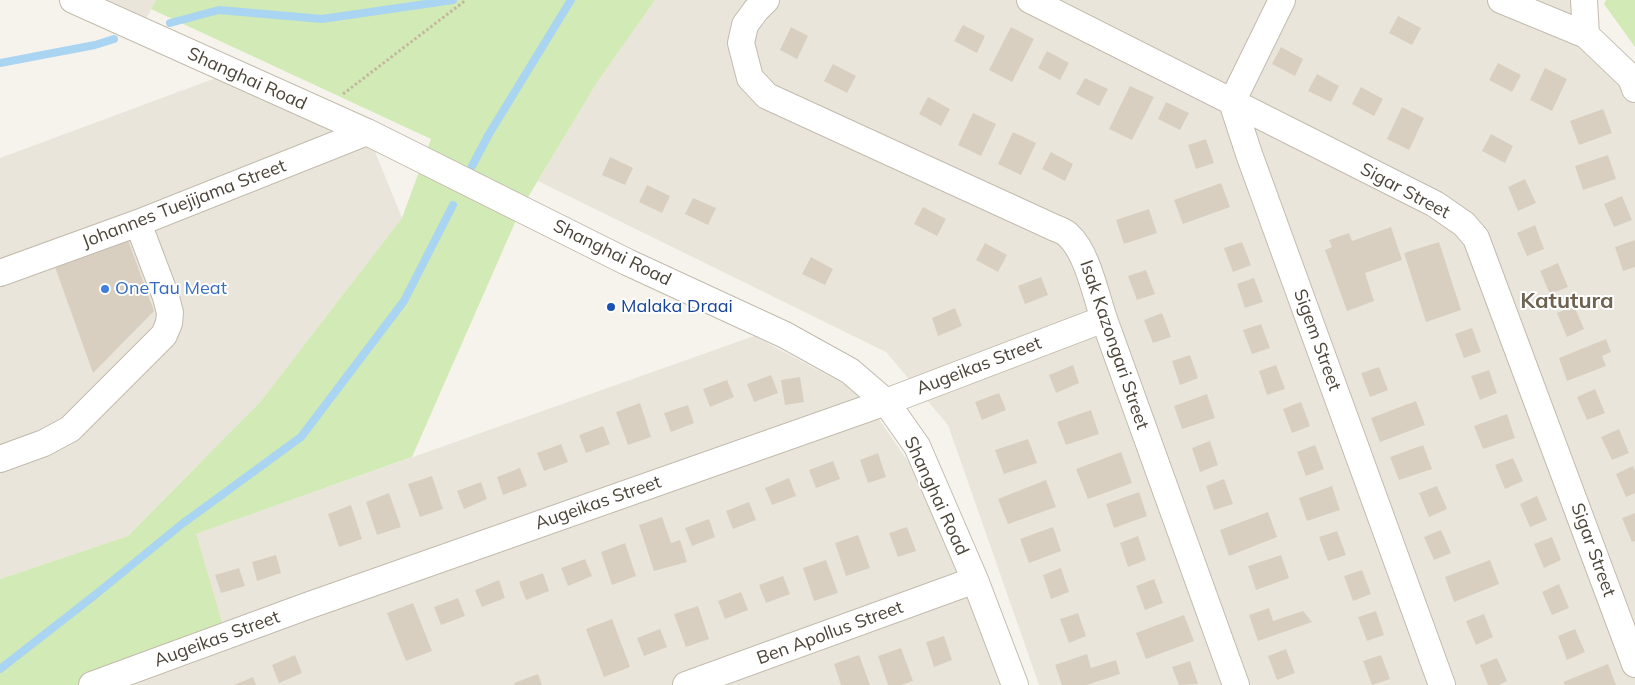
<!DOCTYPE html>
<html>
<head>
<meta charset="utf-8">
<style>
	body { margin:0 }
	canvas { display:block; background:#f6f3ec }
</style>
</head>
<body>
<canvas width="1635" height="685"></canvas>
<script>
const g = document.querySelector('canvas').getContext('2d');
g.lineJoin = 'round';
function fillPath(path, color) { g.fillStyle = color; g.fill(path, 'evenodd'); }
function trace(path, color, width, dash) { g.strokeStyle = color; g.lineWidth = width; g.lineCap = dash ? 'butt' : 'round'; g.setLineDash(dash || []); g.stroke(path); }
function drawText(font, color, halo, rows, align = 'center') {
  g.font = font + ' Mulish,sans-serif'; g.lineWidth = 4; g.setLineDash([]); g.textBaseline = 'middle'; g.strokeStyle = halo; g.fillStyle = color; for (const [text, x, y, turn = 0] of rows) {
    g.save(); g.translate(x, y); g.rotate((+turn || 0) * Math.PI / 180); g.textAlign = isNaN(turn) ? turn : align; if (halo) g.strokeText(text, 0, 0); g.fillText(text, 0, 0); g.restore();
  }
}
const residential = new Path2D(`
	M73,0H156L140,30Z
	M655,0H1587L1600,33L1635,65V685H1039L948,425L886,352L538,181L596,84Z
	M232,72L367,132L402,218L261,401L128,536L0,579V158Z
	M754,336L861,393L918,476L973,600L1001,685H92L196,534Z`);
const green = new Path2D(`
	M156,0H655L596,84L521,209L412,457L196,534L226,636L92,685H0V579L128,536L261,401L402,218L431,139L151,9Z
	M1606,0H1635V47L1604,4Z`);
const stream = new Path2D(`
	M170,23L219,10L322,19L453,0
	M0,63L95,45L114,39
	M472,166L489,134L571,0
	M0,669L95,595L182,524L301,437L404,301L453,205`);
const building = new Path2D(`
	M1398,16L1421,28L1412,45L1389,33Z
	M963,25L985,36L977,53L954,41Z
	M791,27L808,36L797,59L780,50Z
	M1011,27L1034,39L1012,82L989,70Z
	M1281,47L1303,59L1295,76L1272,64Z
	M1047,51L1069,63L1060,80L1038,68Z
	M1498,63L1521,75L1512,92L1489,80Z
	M833,64L856,76L847,93L824,81Z
	M1545,68L1567,79L1552,111L1530,100Z
	M1317,74L1339,86L1331,102L1308,91Z
	M1085,78L1108,89L1099,106L1076,94Z
	M1130,86L1154,97L1132,140L1109,129Z
	M1361,87L1383,99L1374,116L1352,104Z
	M928,97L950,109L941,126L919,114Z
	M1166,102L1189,113L1180,130L1158,119Z
	M1402,107L1424,118L1409,150L1387,139Z
	M1603,109L1612,133L1579,145L1570,121Z
	M973,113L996,124L981,156L958,145Z
	M1013,132L1036,143L1021,175L998,164Z
	M1491,134L1513,146L1505,163L1482,151Z
	M1206,139L1214,163L1196,169L1188,145Z
	M1051,152L1073,164L1065,181L1042,169Z
	M1608,155L1616,179L1583,190L1575,166Z
	M610,157L633,168L625,185L602,175Z
	M1525,179L1536,203L1518,211L1508,187Z
	M1221,183L1230,207L1183,224L1174,200Z
	M647,185L670,196L662,213L639,202Z
	M1622,196L1632,220L1614,227L1604,204Z
	M693,198L716,208L708,225L685,214Z
	M923,207L946,219L937,236L914,224Z
	M1149,209L1157,233L1124,244L1116,220Z
	M1535,225L1544,249L1527,256L1517,233Z
	M1391,227L1402,260L1365,273L1374,301L1347,311L1325,250L1332,247L1329,240L1349,233L1352,241Z
	M128,240L154,311L93,373L55,267Z
	M1635,240V267L1623,271L1615,247Z
	M1242,242L1251,265L1233,272L1224,248Z
	M1439,242L1461,310L1426,322L1404,253Z
	M985,243L1007,255L998,272L976,260Z
	M811,257L833,269L825,285L802,274Z
	M1558,263L1568,287L1550,294L1540,271Z
	M1146,270L1155,294L1137,300L1128,276Z
	M1041,277L1048,295L1025,304L1018,286Z
	M1254,278L1263,302L1245,308L1237,284Z
	M1574,306L1584,329L1567,337L1557,313Z
	M955,308L962,326L938,336L932,318Z
	M1162,313L1171,337L1153,343L1144,320Z
	M1261,324L1270,348L1252,354L1243,330Z
	M1472,328L1481,352L1464,358L1455,334Z
	M1606,339L1611,352L1602,356L1606,366L1567,381L1559,358Z
	M1190,355L1198,378L1180,385L1172,361Z
	M1073,365L1079,383L1056,393L1049,375Z
	M1276,365L1285,389L1267,395L1259,371Z
	M1379,367L1388,390L1370,397L1361,373Z
	M1489,370L1497,393L1480,400L1471,376Z
	M771,375L778,393L754,402L747,384Z
	M800,377L804,402L785,405L781,380Z
	M727,380L734,397L710,407L703,389Z
	M1595,389L1605,413L1587,420L1577,397Z
	M999,393L1006,410L982,420L975,402Z
	M1207,394L1215,418L1182,429L1174,406Z
	M1416,401L1425,425L1380,442L1371,418Z
	M1301,402L1310,426L1292,433L1283,409Z
	M640,403L651,437L628,445L616,412Z
	M688,405L694,423L671,432L664,413Z
	M1091,410L1099,434L1066,445L1057,422Z
	M1507,414L1515,438L1483,449L1474,426Z
	M603,426L610,444L586,453L579,435Z
	M1619,429L1629,453L1612,460L1601,437Z
	M1028,439L1037,463L1004,474L995,450Z
	M1210,441L1218,465L1200,472L1192,448Z
	M561,444L568,462L544,471L537,453Z
	M1315,445L1324,469L1306,476L1297,452Z
	M1423,445L1432,469L1399,480L1390,457Z
	M1121,452L1132,483L1088,499L1076,469Z
	M878,453L886,477L868,483L860,460Z
	M1513,458L1523,481L1505,489L1495,465Z
	M833,461L840,479L816,488L809,470Z
	M1633,466L1635,471V493L1626,497L1616,474Z
	M520,468L527,486L503,495L497,477Z
	M432,476L443,509L420,517L408,484Z
	M789,478L796,496L772,505L765,488Z
	M1224,479L1233,504L1214,510L1206,486Z
	M1046,480L1056,507L1008,524L998,499Z
	M481,482L487,499L464,509L457,491Z
	M1332,486L1340,510L1307,521L1299,498Z
	M1437,486L1447,509L1429,517L1419,493Z
	M1139,492L1147,516L1114,528L1106,504Z
	M389,493L401,527L377,535L366,502Z
	M1537,496L1547,520L1530,527L1520,504Z
	M749,502L756,520L733,529L726,511Z
	M351,505L362,539L339,547L328,514Z
	M1268,512L1277,537L1229,556L1220,530Z
	M1635,513V541L1632,542L1622,518Z
	M662,517L671,543L680,540L687,562L654,571L639,525Z
	M709,519L715,537L692,546L685,528Z
	M907,527L916,551L898,557L889,533Z
	M1053,527L1061,551L1029,563L1020,539Z
	M1441,530L1451,553L1434,560L1424,537Z
	M1337,531L1346,555L1328,561L1319,537Z
	M858,535L870,568L846,576L835,543Z
	M1138,536L1146,560L1128,567L1120,543Z
	M1552,537L1561,560L1544,568L1534,544Z
	M625,543L636,576L612,585L601,552Z
	M276,555L281,573L257,581L252,562Z
	M1281,555L1289,578L1256,590L1248,566Z
	M585,559L592,576L568,586L561,568Z
	M826,560L838,593L814,601L803,568Z
	M1490,560L1499,584L1454,602L1445,577Z
	M239,568L245,586L221,593L215,575Z
	M1061,568L1069,592L1051,599L1043,575Z
	M1362,570L1371,594L1353,601L1344,576Z
	M543,573L549,591L526,600L519,582Z
	M783,576L790,594L766,603L759,585Z
	M1154,579L1163,603L1145,610L1136,586Z
	M499,580L505,598L482,607L475,590Z
	M1559,584L1569,608L1552,615L1542,592Z
	M741,592L748,610L725,619L718,601Z
	M458,598L465,616L441,625L434,607Z
	M413,603L432,651L406,661L387,613Z
	M698,606L709,639L686,647L674,614Z
	M1269,608L1273,621L1303,611L1312,622L1258,641L1249,615Z
	M1376,611L1384,635L1367,641L1358,617Z
	M1078,613L1086,636L1069,643L1060,619Z
	M1484,614L1493,637L1476,645L1466,621Z
	M1184,615L1194,641L1146,659L1136,633Z
	M612,619L630,667L604,677L586,629Z
	M660,629L667,647L644,656L637,638Z
	M1575,629L1585,652L1567,660L1558,636Z
	M944,636L952,660L934,667L926,642Z
	M901,648L913,681L901,685H888L878,656Z
	M1286,649L1295,673L1277,680L1268,656Z
	M1087,654L1091,668L1116,660L1120,674L1087,685H1062L1055,665Z
	M295,655L302,673L279,683L272,665Z
	M859,655L870,685H841L834,664Z
	M1381,655L1390,679L1372,685L1363,661Z
	M1497,658L1507,681L1499,685H1488L1480,665Z
	M1190,661L1198,684L1179,685L1172,667Z
	M1608,664L1616,685H1565L1563,682Z
	M538,674L542,685H515L514,683Z
	M253,677L256,685H234Z`);
const path = new Path2D(`
	M343,94L466,0`);
const street = new Path2D(`
	M73,0L367,132L627,262L785,335L850,371L886,402L917,446L975,580L1015,685
	M766,0L756,10L745,25L741,43L750,78L767,96L1055,228C1060,230 1066,232 1069,236C1087,252 1096,296 1104,319L1236,685
	M1030,0L1435,204L1464,224L1476,238L1635,664
	M1282,0L1232,102L1249,154L1442,685
	M1501,0L1586,35L1631,78L1635,89
	M1584,0L1586,35
	M0,273L138,223L367,132
	M0,459L44,443L70,429L164,335L169,323L170,313L166,297L138,223
	M92,685L307,606L886,402L1104,319
	M686,685L975,580`);
const markers = [
	[105,289,5,"#3f7fe0"],
	[611,307,5,"#1a4fb4"]
];
const streetNames = [
	["Shanghai Road",247,79,24],
	["Sigar Street",1405,191,28],
	["Johannes Tuejijama Street",184,204,-21],
	["Shanghai Road",612,253,26],
	["Sigem Street",1317,340,70],
	["Isak Kazongari Street",1114,345,71],
	["Augeikas Street",979,366,-21],
	["Shanghai Road",936,496,65],
	["Augeikas Street",598,503,-19],
	["Sigar Street",1593,550,70],
	["Ben Apollus Street",830,633,-20],
	["Augeikas Street",217,639,-20]
];
const shopNames = [
	["OneTau Meat",115,289]
];
const transitNames = [
	["Malaka Draai",621,307]
];
const districtNames = [
	["Katutura",1567,301]
];
fillPath(residential, '#eae5da');
fillPath(green, '#d2eab5');
trace(stream, '#a9d4f2', 8);
fillPath(building, '#d8cfc1');
trace(street, '#c2bbae', 28);
trace(path, '#c4b79f', 3, [2.5, 2.5]);
trace(street, '#fff', 26);
for (const [x, y, r, color] of markers) { const dot = new Path2D(); dot.arc(x, y, r, 0, 2 * Math.PI); g.fillStyle = color; g.fill(dot); trace(dot, '#fff', 2); }
drawText('18px', '#4b4439', '#fff', streetNames);
drawText('18px', '#366cbe', '#fff', shopNames, 'left');
drawText('18px', '#164399', '#fff', transitNames, 'left');
drawText('bold 22px', '#6e6250', '#fff', districtNames);
</script>
</body>
</html>
